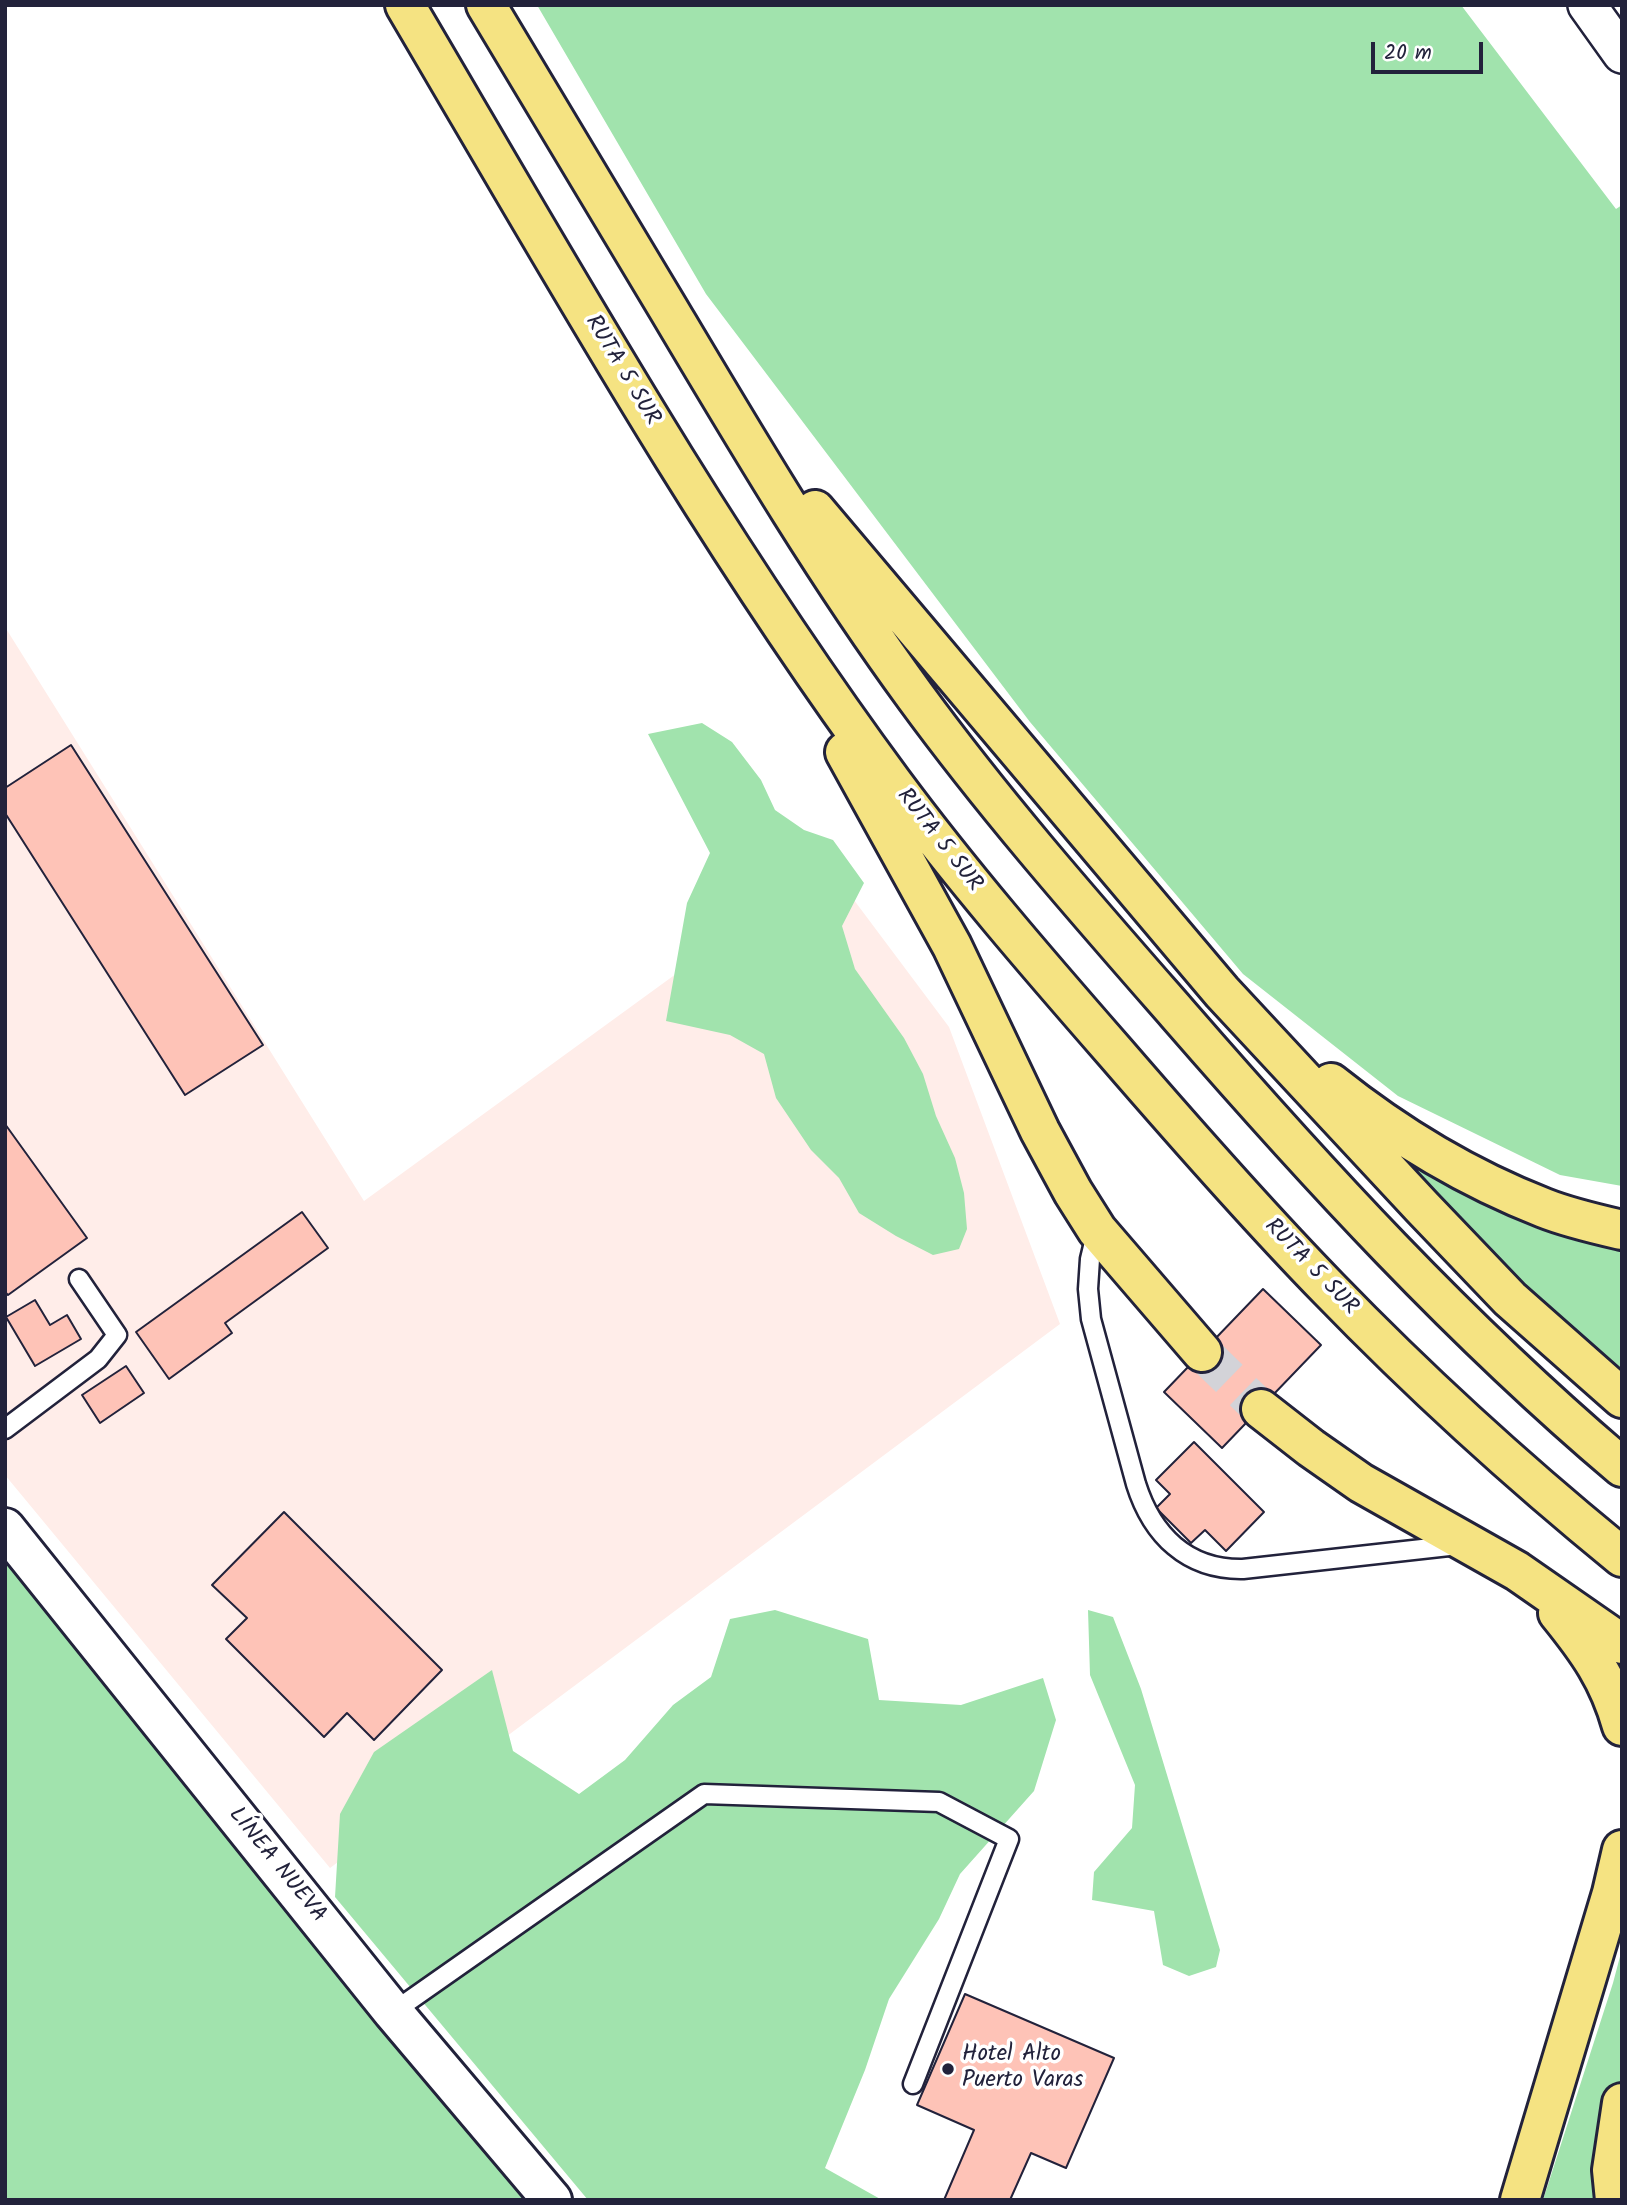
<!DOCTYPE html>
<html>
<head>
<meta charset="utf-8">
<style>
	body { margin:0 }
	#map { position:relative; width:1627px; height:2205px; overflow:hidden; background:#fff; font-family:Kalam,sans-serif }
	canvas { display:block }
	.frame { position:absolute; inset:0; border:7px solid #22223b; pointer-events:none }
	.scale { position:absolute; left:1371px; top:42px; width:112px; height:32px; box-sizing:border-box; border:4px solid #22223b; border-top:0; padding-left:9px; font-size:21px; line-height:24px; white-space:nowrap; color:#22223b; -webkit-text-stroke:5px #fff; paint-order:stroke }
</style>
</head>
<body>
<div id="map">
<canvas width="1627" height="2205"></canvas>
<div class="frame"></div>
<div class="scale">20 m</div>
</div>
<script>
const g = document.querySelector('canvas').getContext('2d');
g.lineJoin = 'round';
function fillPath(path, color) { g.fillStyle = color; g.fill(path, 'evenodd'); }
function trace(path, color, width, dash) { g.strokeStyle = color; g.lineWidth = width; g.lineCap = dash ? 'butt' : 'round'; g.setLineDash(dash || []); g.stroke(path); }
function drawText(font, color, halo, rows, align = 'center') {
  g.font = font + ' Kalam,sans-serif'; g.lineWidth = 7; g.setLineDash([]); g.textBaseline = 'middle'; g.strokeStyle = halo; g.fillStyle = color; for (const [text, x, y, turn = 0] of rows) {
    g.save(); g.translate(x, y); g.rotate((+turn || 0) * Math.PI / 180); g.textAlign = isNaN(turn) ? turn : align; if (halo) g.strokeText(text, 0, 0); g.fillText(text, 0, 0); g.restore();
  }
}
const built = new Path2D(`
	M5,627L364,1201L827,864L949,1027L1060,1324L330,1868L5,1475Z`);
const green = new Path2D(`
	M537,5H1461L1616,209L1622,205V1186L1560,1175L1398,1096L1243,974L1030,722L706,294Z
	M702,723L732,742L761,780L775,810L804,830L833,840L864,883L842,926L855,969L904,1038L923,1074L936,1116L955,1158L964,1193L967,1229L959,1249L933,1255L896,1236L859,1213L839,1178L811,1150L776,1098L764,1054L730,1035L666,1021L687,903L710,853L648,734Z
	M1391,1155C1464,1193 1540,1234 1622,1250V1379L1501,1275Z
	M5,1556L533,2200H5Z
	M775,1610L868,1639L879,1700L961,1705L1043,1678L1056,1720L1034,1791L960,1874L939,1919L889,1999L865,2070L825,2168L882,2200H588L335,1897L340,1814L374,1752L492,1670L513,1751L579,1794L625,1760L673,1705L711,1677L730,1619Z
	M1088,1610L1113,1617L1141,1689L1220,1950L1216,1967L1189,1976L1163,1965L1154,1911L1092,1900L1094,1872L1132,1828L1135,1785L1090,1675Z
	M1622,1949V2200H1543L1613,1983Z`);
const building = new Path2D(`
	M71,745L263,1045L185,1095L5,813V788Z
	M5,1124L87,1238L8,1295L5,1292Z
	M302,1212L328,1248L225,1323L232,1333L169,1379L136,1332Z
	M1263,1289L1321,1345L1222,1448L1164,1392Z
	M35,1300L50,1325L67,1315L81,1339L35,1366L6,1317Z
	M126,1366L144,1393L100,1423L82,1395Z
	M1194,1442L1264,1512L1226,1551L1205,1530L1191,1543L1156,1508L1170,1494L1156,1480Z
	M284,1512L442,1670L374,1740L347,1713L324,1737L226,1639L247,1618L212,1585Z
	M965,1994L1114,2058L1066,2168L1031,2153L1010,2200H944L974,2130L917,2105Z`);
const motorwayTunnel = new Path2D(`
	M1202,1352L1261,1409`);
const service = new Path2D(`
	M1097,1230L1090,1259L1088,1289L1091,1319L1136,1484C1152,1535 1187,1570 1243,1569L1458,1545
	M5,1429L98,1359L117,1335L79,1279
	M393,2012L704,1794L939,1802L1009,1839L913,2084`);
const minor = new Path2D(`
	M1587,5L1622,54`);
const tertiary = new Path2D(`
	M5,1528L393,2012L552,2200`);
const motorway = new Path2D(`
	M405,5C560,268 710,536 892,782C961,875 1038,964 1114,1051C1184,1132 1254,1212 1328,1288C1420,1383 1519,1473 1622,1557
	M486,5C547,107 608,208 669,310C747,441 825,573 915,696C996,807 1087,910 1177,1013C1316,1173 1460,1330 1622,1467
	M815,510L1222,992L1422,1207L1510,1299L1622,1398
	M845,752L952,946L1040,1131L1073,1192L1097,1230L1202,1352
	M1331,1083C1396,1135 1467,1178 1544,1208C1569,1218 1596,1224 1622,1230
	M1261,1409L1311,1448L1361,1483L1517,1571L1622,1644
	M1558,1613C1588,1650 1609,1679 1622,1726
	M1520,2200L1612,1893L1622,1850
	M1615,2200L1612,2170L1622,2103`);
const markers = [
	[948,2069,7,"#22223b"]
];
const streetNames = [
	["RUTA 5 SUR",621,371,59],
	["RUTA 5 SUR",938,841,52],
	["RUTA 5 SUR",1310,1268,46],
	["LÍNEA NUEVA",276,1866,51]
];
const poiNames = [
	["Hotel Alto",962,2056],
	["Puerto Varas",962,2082]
];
fillPath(built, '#ffede9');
fillPath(green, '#a1e3ad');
fillPath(building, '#fec3b7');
trace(building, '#22223b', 2);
trace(motorwayTunnel, '#d3d3d8', 38, [38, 19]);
trace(service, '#22223b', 23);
trace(minor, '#22223b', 42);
trace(tertiary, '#22223b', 44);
trace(motorway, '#22223b', 44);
trace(service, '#fff', 18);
trace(minor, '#fff', 37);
trace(tertiary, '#fff', 38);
trace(motorway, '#f5e382', 38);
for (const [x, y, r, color] of markers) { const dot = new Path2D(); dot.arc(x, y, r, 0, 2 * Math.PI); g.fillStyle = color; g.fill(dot); trace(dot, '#fff', 2.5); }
drawText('23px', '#22223b', '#fff', streetNames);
drawText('23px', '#22223b', '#fff', poiNames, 'left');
</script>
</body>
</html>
